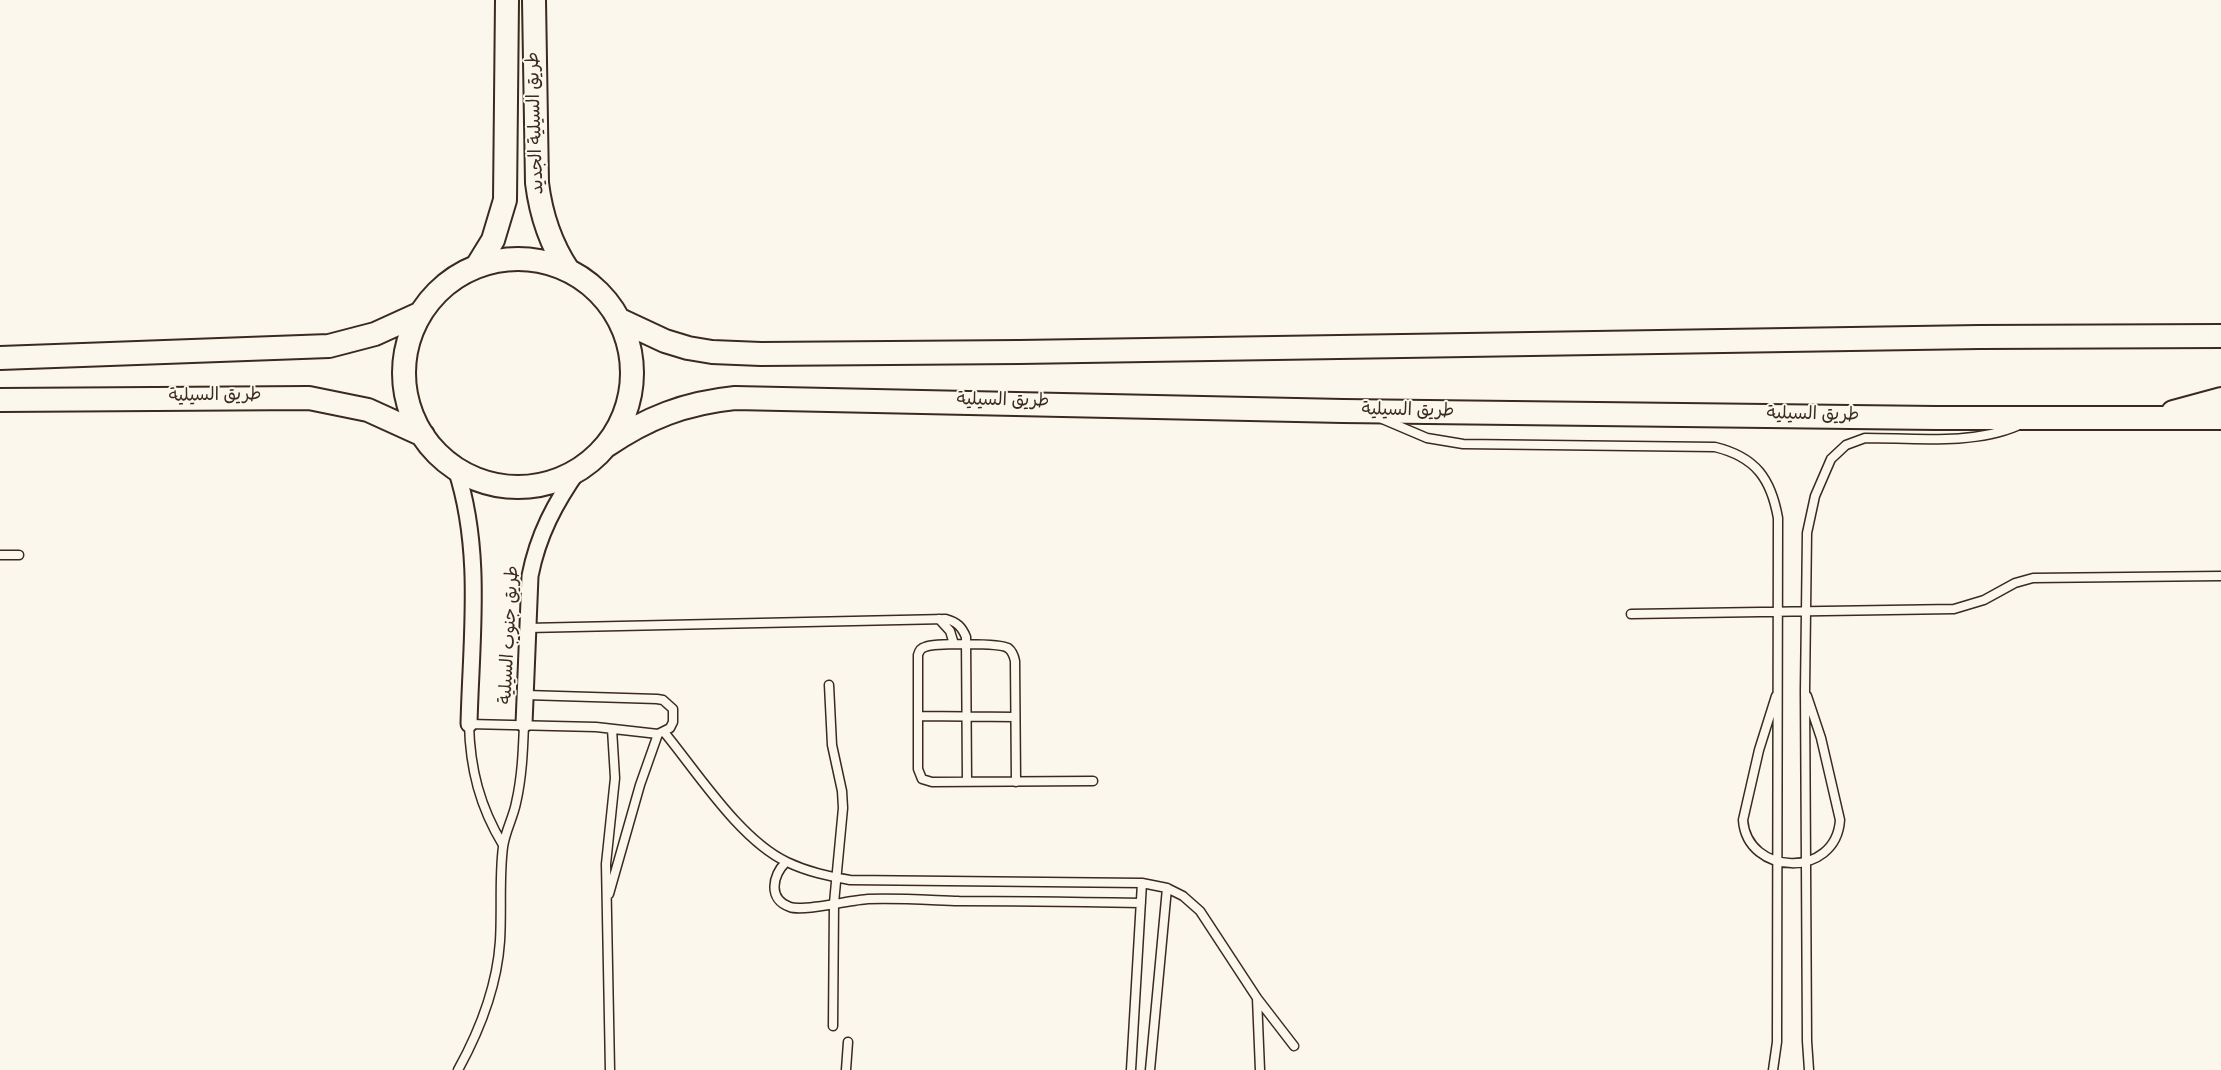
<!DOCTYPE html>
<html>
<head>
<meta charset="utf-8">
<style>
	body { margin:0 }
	canvas { display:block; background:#fbf7ec }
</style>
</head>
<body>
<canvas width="2221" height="1070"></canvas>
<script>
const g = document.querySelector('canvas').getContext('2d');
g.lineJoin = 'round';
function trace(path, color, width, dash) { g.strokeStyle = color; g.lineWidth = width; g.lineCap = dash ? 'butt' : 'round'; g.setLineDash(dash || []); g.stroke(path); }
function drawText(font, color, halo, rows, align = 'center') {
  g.font = font + ' "Indie Flower","Playpen Sans Arabic",sans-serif'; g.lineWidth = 4; g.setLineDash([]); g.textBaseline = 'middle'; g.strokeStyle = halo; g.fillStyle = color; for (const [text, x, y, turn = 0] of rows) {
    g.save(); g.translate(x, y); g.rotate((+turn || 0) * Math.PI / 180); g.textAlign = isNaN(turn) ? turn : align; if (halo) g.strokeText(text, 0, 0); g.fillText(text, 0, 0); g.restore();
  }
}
const lane = new Path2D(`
	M1380,418L1427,438L1463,444L1715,447C1756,457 1771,479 1778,518L1777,1042L1773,1070
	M0,555H19
	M1631,614L1954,609L1984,600L2015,583L2033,578L2221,576
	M939,619L950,631L954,644
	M527,628L946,619C957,622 962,627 966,637L967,782
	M829,685L832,745L842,791L843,808L834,903L833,1026
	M1776,696L1759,750L1743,820C1747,876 1836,879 1840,820L1821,738L1807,696
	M918,716L1015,717
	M664,732C697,772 740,840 787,862C808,872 828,876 850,880L1142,883L1167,888L1183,896L1200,911L1257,998L1294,1046
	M1016,782L1015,661C1014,656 1012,651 1008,648C1000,643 935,643 925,647C921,648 919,651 918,655V769L922,779L932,782L1093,781
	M503,845C480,807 470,769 469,724L596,727L658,734L670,728L673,722V709L663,700L657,699L526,695
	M786,862C773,875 767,899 790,907C803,912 850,900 868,899C898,898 929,900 959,901C1020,901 1081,902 1141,903
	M609,894L640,785L658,734
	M1257,998L1260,1070
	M458,1070C480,1030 497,987 500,941C502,910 499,878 503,847C505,832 513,818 516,803C522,777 523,751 524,724
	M610,1070L606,864L615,778L612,729
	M846,1070L848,1042
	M1131,1070L1142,883
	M1150,1070L1167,888
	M1809,1070L1807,1041L1805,690L1807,533L1815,496L1831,459L1846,445L1865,438C1913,438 1973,445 2017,426`);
const street = new Path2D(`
	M456,469C483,551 471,639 469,724
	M524,724L530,576C538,535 555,503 579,469`);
const secondary = new Path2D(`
	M534,0L537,183C541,215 550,243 568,270
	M404 373a114 114 0 1 1 228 0a114 114 0 1 1-228 0Z
	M477,266L493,240L505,200L507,0
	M620,320L665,341L688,348L712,352L761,354L1019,352L1979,337L2221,336
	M0,358L329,346L375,334L419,314
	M0,400L309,398L368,410L423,435
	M2173,412L2221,399
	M606,446C647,418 685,403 735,398L1343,411L1936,418H2221`);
const streetNames = [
	["طريق السيلية الجديد",537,123,-92],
	["طريق السيلية",215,397,-1],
	["طريق السيلية",1003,402,1],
	["طريق السيلية",1408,412,1],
	["طريق السيلية",1813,416,1],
	["طريق جنوب السيلية",511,635,-87]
];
trace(lane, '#3b2a1e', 11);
trace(street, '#3b2a1e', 19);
trace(secondary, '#3b2a1e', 26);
trace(lane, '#fbf7ec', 8);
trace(street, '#fbf7ec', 15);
trace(secondary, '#fbf7ec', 22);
drawText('18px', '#3b2a1e', '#fbf7ec', streetNames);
</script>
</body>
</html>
